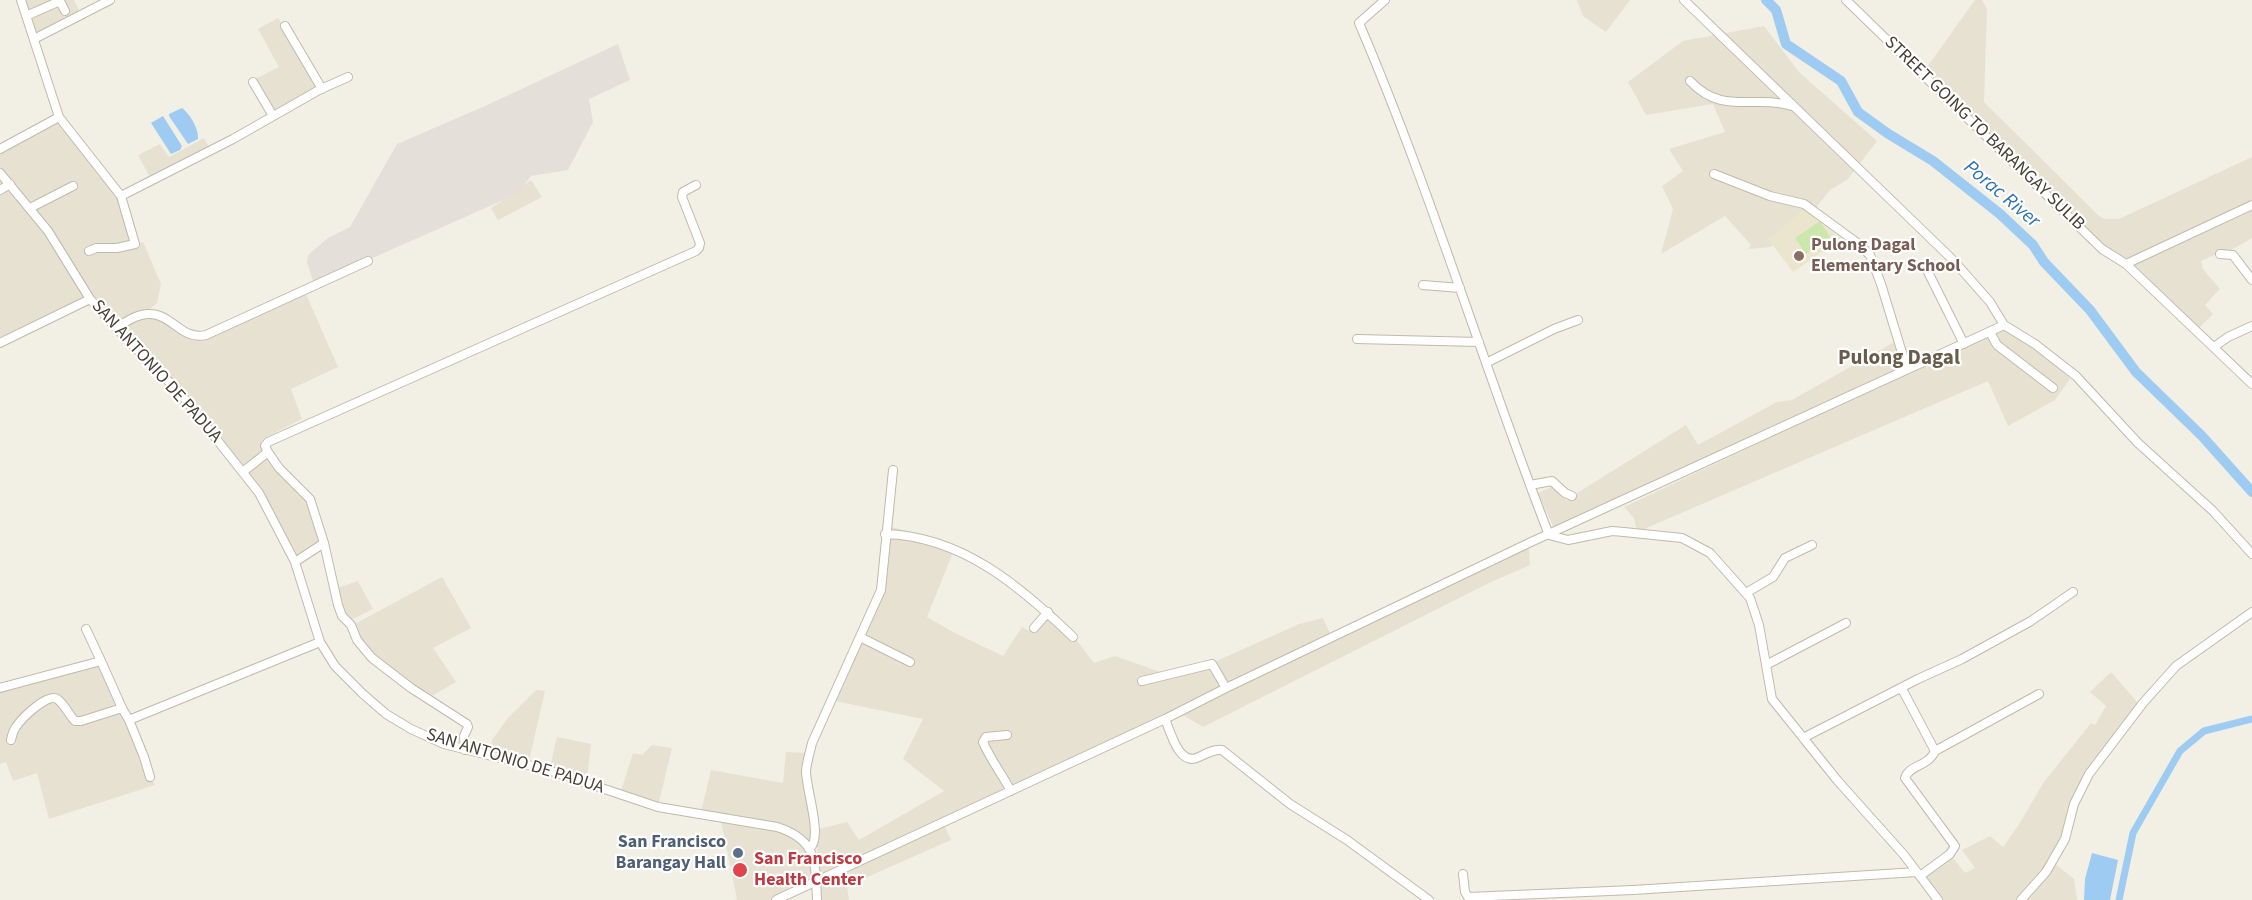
<!DOCTYPE html>
<html>
<head>
<meta charset="utf-8">
<style>
	body { margin:0 }
	canvas { display:block; background:#f2efe4 }
</style>
</head>
<body>
<canvas width="2252" height="900"></canvas>
<script>
const g = document.querySelector('canvas').getContext('2d');
g.lineJoin = 'round';
function fillPath(path, color) { g.fillStyle = color; g.fill(path, 'evenodd'); }
function trace(path, color, width, dash) { g.strokeStyle = color; g.lineWidth = width; g.lineCap = dash ? 'butt' : 'round'; g.setLineDash(dash || []); g.stroke(path); }
function drawText(font, color, halo, rows, align = 'center') {
  g.font = font + ' "Source Sans 3",sans-serif'; g.lineWidth = 4.5; g.setLineDash([]); g.textBaseline = 'middle'; g.strokeStyle = halo; g.fillStyle = color; for (const [text, x, y, turn = 0] of rows) {
    g.save(); g.translate(x, y); g.rotate((+turn || 0) * Math.PI / 180); g.textAlign = isNaN(turn) ? turn : align; if (halo) g.strokeText(text, 0, 0); g.fillText(text, 0, 0); g.restore();
  }
}
const residential = new Path2D(`
	M24,0H74L81,14L38,33L34,32Z
	M1577,0H1630L1606,32L1583,16Z
	M1975,0H1982L1987,9L1984,102L2099,216L2105,219H2119L2252,157V204L2124,264L2114,258L1922,74Z
	M278,18L318,87L274,114L253,80L279,67L258,29Z
	M1764,26L1799,72L1877,141L1847,180L1830,190L1818,205L1812,223L1789,239L1771,247L1748,249L1751,245L1725,216L1661,254L1673,209L1662,186L1683,171L1669,149L1725,132L1713,104L1646,115L1628,82L1683,41Z
	M58,120L119,195L137,244L143,242L161,284L157,303L150,309L139,311L117,324L93,296L51,229L0,169V151Z
	M204,138L209,147L151,179L138,155L160,144L169,157Z
	M0,176L46,233L85,298L0,341Z
	M531,180L542,197L498,220L491,208L512,195L516,190Z
	M2252,207V238L2233,249L2219,253L2201,261L2203,269L2220,289L2205,305L2213,314L2198,329L2129,265Z
	M306,294L338,367L291,389L302,419L264,438L261,444L264,452L246,469L183,390L120,328L140,317L153,316L168,324L185,336L198,340Z
	M2004,327L2047,358L2070,379L2055,400L2008,426L1988,381L1637,532L1634,518L1624,507Z
	M1896,341L1907,370L1557,535L1538,493L1556,485L1566,500L1686,425L1698,445L1777,402L1792,400Z
	M268,454L309,500L320,543L296,559L261,491L247,471Z
	M888,526L956,545L927,617L955,633L1003,656L1022,627L1032,632L1053,610L1094,663L1115,656L1172,676L1212,663L1299,624L1323,618L1332,638L1529,547L1530,565L1489,583L1203,727L1181,714L819,877L816,830L847,822L859,840L944,791L903,759L923,719L835,701L884,591Z
	M442,577L471,628L433,648L456,682L430,697L373,657L358,639L353,625Z
	M358,581L373,609L353,619L345,616L337,588Z
	M100,662L155,785L49,819L37,773L13,781L6,762L0,764V691Z
	M2111,672L2138,703L2103,754L2054,856L2018,900H1941L1924,878L1952,857L1965,873L1975,868L1962,850L1990,836L2003,847L2018,826L2044,782L2091,723L2095,725L2106,706L2090,692Z
	M536,690L545,691L529,761L491,752L492,740L507,719Z
	M557,737L591,744L587,779L550,767Z
	M652,745L672,748L658,806L620,794L633,753L642,755Z
	M786,752L809,753L814,843L810,846L804,837L701,812L711,770L783,783Z
	M721,821L789,833L807,849L812,878L811,882L774,900H735L737,899Z
	M943,823L951,840L847,886L849,900H820L819,880Z
	M2054,863L2074,879L2077,900H2029Z`);
const industrial = new Path2D(`
	M618,44L630,80L589,99L593,122L568,170L531,176L517,194L314,284L307,262L308,255L328,238L350,227L397,144L485,106Z`);
const education = new Path2D(`
	M1804,210L1841,239L1793,272L1768,239Z`);
const green = new Path2D(`
	M1820,221L1830,237L1806,254L1795,238Z`);
const water = new Path2D(`
	M182,108C190,114 199,129 198,139L188,144L169,116V114Z
	M163,116L182,146L180,150L171,154L151,123Z
	M2092,853L2118,860L2110,900H2084L2085,879Z`);
const canal = new Path2D(`
	M2119,900L2133,833L2180,751L2204,731L2252,719`);
const river = new Path2D(`
	M1766,0L1776,10L1786,44L1841,81L1858,112L1887,133L1933,161L2000,214L2033,245L2044,262L2090,310L2136,372L2202,436L2252,492`);
const minor = new Path2D(`
	M1385,0L1359,23C1431,191 1483,365 1549,535L1568,540L1612,531L1624,532L1682,538L1710,553L1750,598L1759,625L1772,699L1837,780L1904,855L1938,900
	M1684,0L1953,260L1990,302L2004,325L2035,344L2076,376L2138,443L2213,511L2252,554
	M1846,0L2102,249L2126,264L2252,384
	M26,16L60,1L65,11
	M285,26L322,89
	M34,39L110,0
	M1690,81C1723,116 1753,94 1792,106
	M253,82L273,116
	M59,117L121,196L233,139L319,90L348,77
	M0,149L59,117L21,0
	M0,173L48,231L90,299L116,328L180,393L259,493L295,562L320,642L335,666L363,694L386,714L411,729L444,744L548,770L658,807L777,827C818,840 815,862 817,900
	M1714,174L1770,196L1804,204L1856,242L1870,255L1881,284L1907,369
	M0,190L10,184
	M30,208L73,186
	M89,251L96,248H117L135,244L121,196
	M2220,254L2233,255L2252,280
	M2126,264L2252,205
	M1928,272L1964,344
	M1423,285L1460,288
	M116,328C126,322 138,313 150,314C172,314 182,341 206,335L368,261
	M1990,332L1997,345L2053,388
	M1357,339L1479,342
	M0,343L90,299
	M2214,347L2228,337L2252,326
	M1486,363L1554,329L1578,320
	M268,452L265,446L268,442L696,251L699,248L700,243L682,197L683,192L696,185
	M244,471L268,452L279,468L310,499L324,543L295,562
	M1530,485L1552,481L1565,493L1572,496
	M885,534C962,536 1021,587 1073,637
	M324,543L338,605L342,616L351,625L357,640L372,658L411,688L467,724L468,727L464,736L465,750
	M1746,593L1773,577L1785,558L1812,545
	M1034,628L1048,612
	M86,629L101,661
	M860,637L910,662
	M1766,665L1846,623
	M1142,681L1212,664L1226,688
	M0,688L101,661L122,708
	M1902,689L1935,751L2039,694
	M1165,719C1171,733 1179,767 1199,757C1207,753 1214,749 1222,750L1290,804L1347,840L1429,900
	M129,720L144,757L150,777
	M1007,735L986,737L983,742C990,759 1002,774 1011,791
	M1803,738L1918,679L1962,659L2031,621L2073,592
	M11,740C12,735 13,731 16,727C21,719 47,693 57,699C64,703 69,715 75,721H81L122,708L129,720L320,642
	M810,848C823,837 806,789 806,771C807,761 810,752 812,743L881,590L893,470
	M1463,874L1465,892L1468,897L1633,890L1917,872
	M1920,876L1950,854L1955,846L1905,778C1910,764 1928,767 1935,751
	M776,900L1165,719L1226,688L1531,542L2004,325
	M2021,900L2046,872L2065,839L2074,804L2089,774L2143,703L2176,666L2252,612`);
const markers = [
	[1799,256,6,"#8d6e63"],
	[738,853,6,"#5c6f8a"],
	[740,870,8,"#e0444e"]
];
const streetNames = [
	["STREET GOING TO BARANGAY SULIB",1984,134,44],
	["SAN ANTONIO DE PADUA",156,372,48],
	["SAN ANTONIO DE PADUA",515,762,17]
];
const educationNames = [
	["Pulong Dagal",1811,246],
	["Elementary School",1811,267]
];
const serviceNames = [
	["San Francisco",726,843],
	["Barangay Hall",726,864]
];
const healthNames = [
	["San Francisco",754,860],
	["Health Center",754,881]
];
const waterNames = [
	["Porac River",2001,195,40]
];
const quarterNames = [
	["Pulong Dagal",1899,359]
];
fillPath(residential, '#e7e1d2');
fillPath(industrial, '#e4e0d9');
fillPath(education, '#ece5cd');
fillPath(green, '#cae8ab');
fillPath(water, '#9ecbf2');
trace(canal, '#9ecbf2', 7);
trace(river, '#9ecbf2', 10);
trace(minor, '#c1baa9', 10);
trace(minor, '#fff', 8);
for (const [x, y, r, color] of markers) { const dot = new Path2D(); dot.arc(x, y, r, 0, 2 * Math.PI); g.fillStyle = color; g.fill(dot); trace(dot, '#fff', 2); }
drawText('18px', '#453f34', '#fff', streetNames);
drawText('bold 18px', '#785e54', '#fff', educationNames, 'left');
drawText('bold 18px', '#4e5e75', '#fff', serviceNames, 'right');
drawText('bold 18px', '#be3a42', '#fff', healthNames, 'left');
drawText('italic 20px', '#2b72b3', '#fff', waterNames);
drawText('bold 21px', '#685d4b', '#fff', quarterNames);
</script>
</body>
</html>
